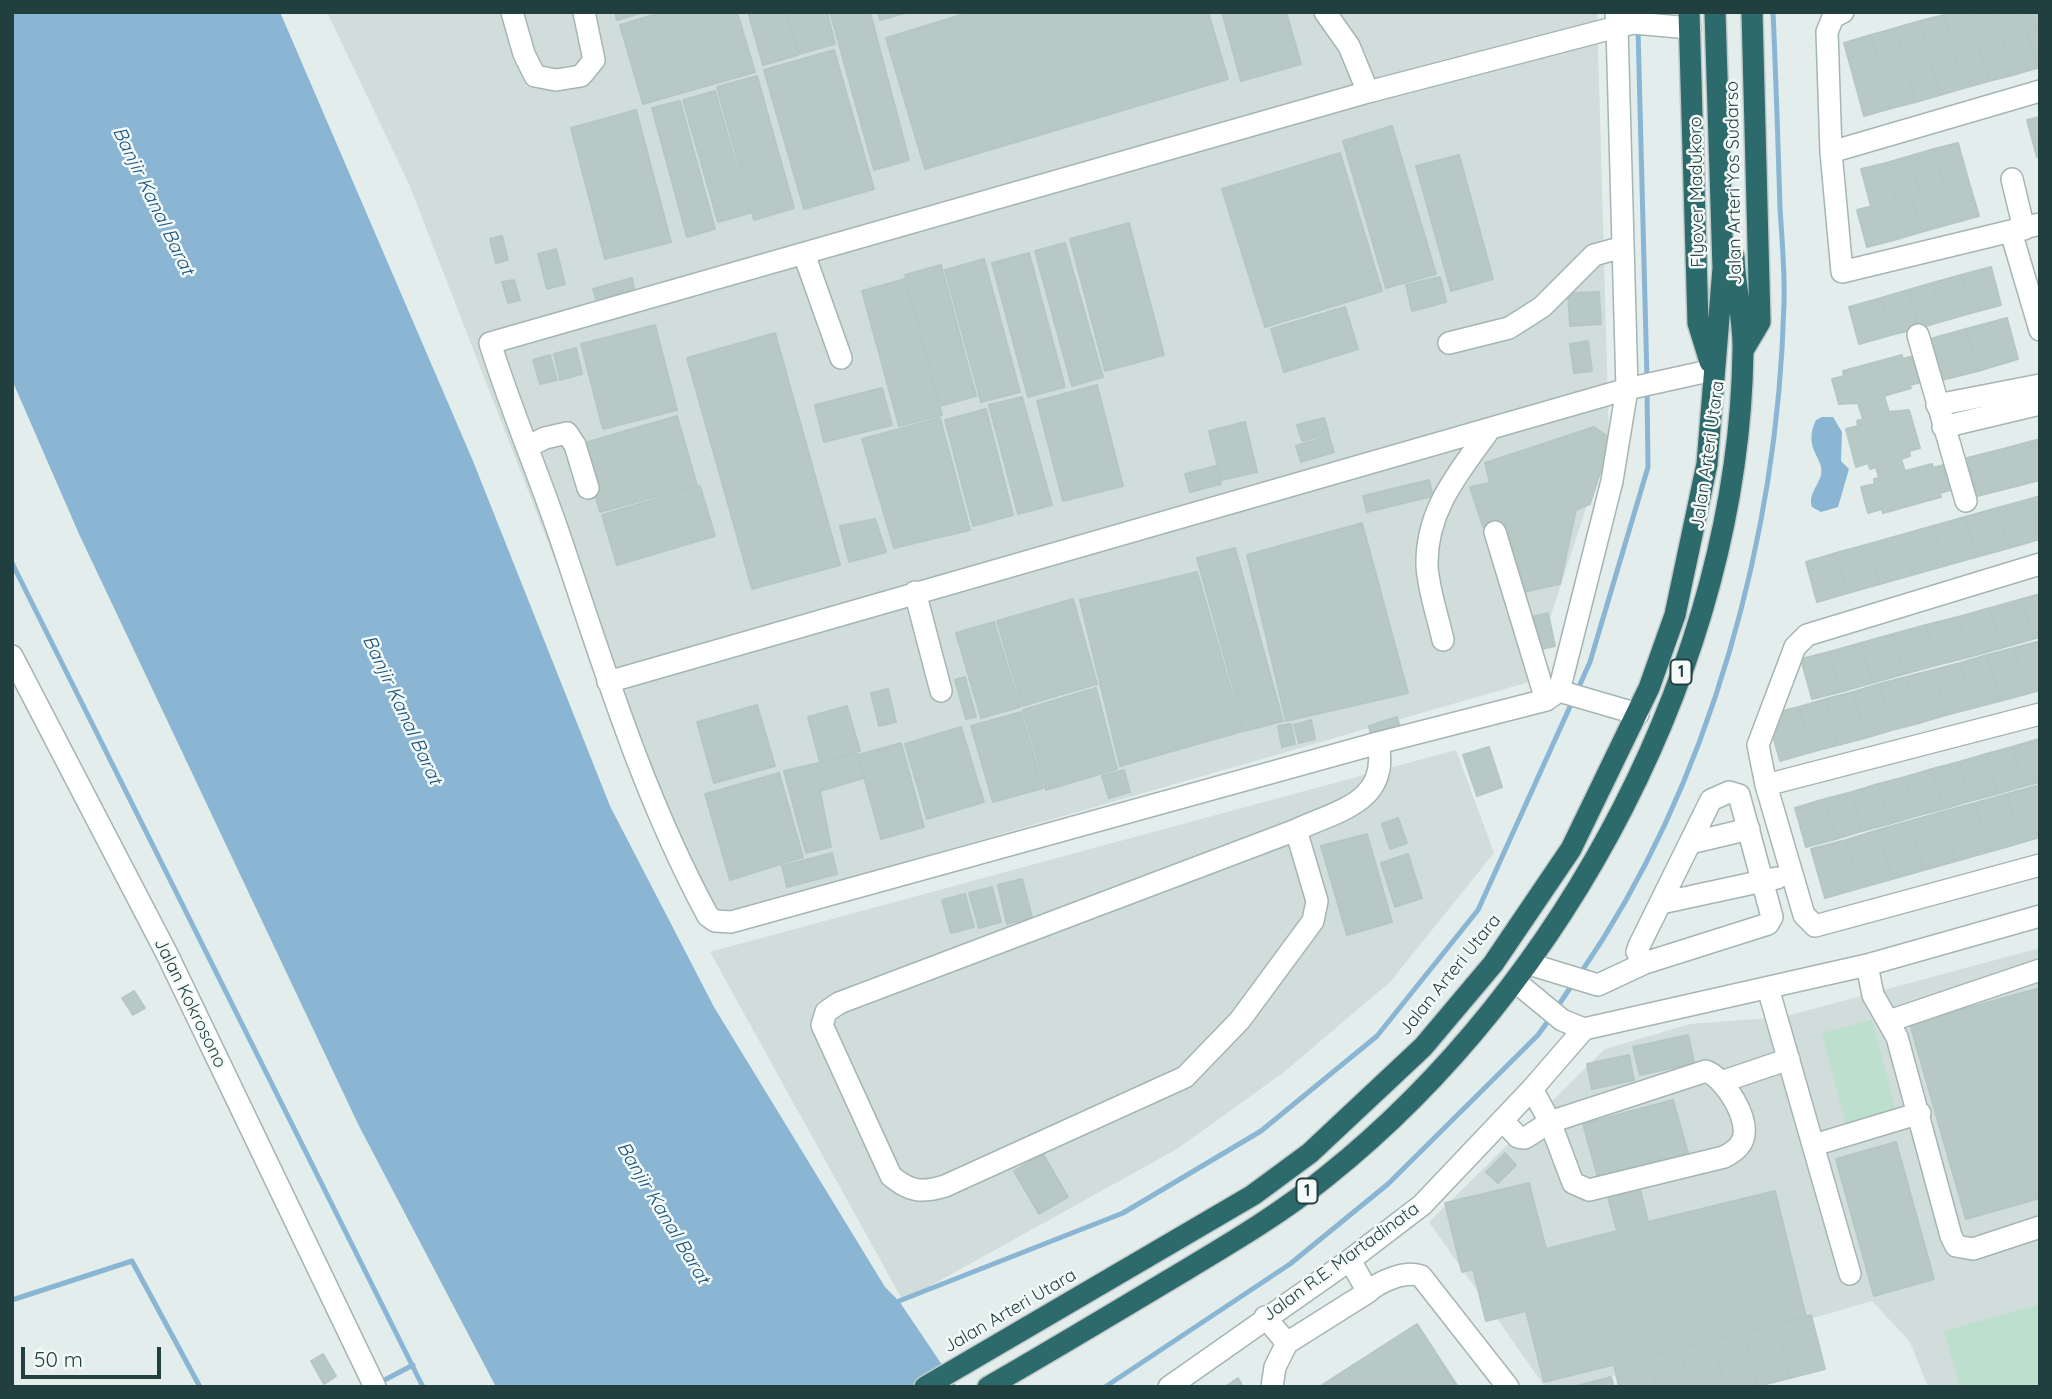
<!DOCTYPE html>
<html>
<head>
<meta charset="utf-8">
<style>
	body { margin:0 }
	#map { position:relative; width:2052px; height:1399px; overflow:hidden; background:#e3edeb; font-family:Quicksand,sans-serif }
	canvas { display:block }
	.frame { position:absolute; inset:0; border:14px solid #223f3f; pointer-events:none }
	.scale { position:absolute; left:21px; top:1347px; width:140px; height:32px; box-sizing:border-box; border:4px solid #223f3f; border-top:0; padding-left:9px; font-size:21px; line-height:24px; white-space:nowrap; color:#223f3f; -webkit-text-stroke:5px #f4faf8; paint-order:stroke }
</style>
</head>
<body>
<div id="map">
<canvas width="2052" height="1399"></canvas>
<div class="frame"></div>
<div class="scale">50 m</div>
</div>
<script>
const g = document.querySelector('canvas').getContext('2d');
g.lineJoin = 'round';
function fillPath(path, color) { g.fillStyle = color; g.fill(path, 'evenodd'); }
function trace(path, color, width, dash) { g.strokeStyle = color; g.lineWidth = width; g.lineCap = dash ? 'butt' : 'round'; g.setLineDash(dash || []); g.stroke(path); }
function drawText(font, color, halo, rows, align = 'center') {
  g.font = font + ' Quicksand,sans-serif'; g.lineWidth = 5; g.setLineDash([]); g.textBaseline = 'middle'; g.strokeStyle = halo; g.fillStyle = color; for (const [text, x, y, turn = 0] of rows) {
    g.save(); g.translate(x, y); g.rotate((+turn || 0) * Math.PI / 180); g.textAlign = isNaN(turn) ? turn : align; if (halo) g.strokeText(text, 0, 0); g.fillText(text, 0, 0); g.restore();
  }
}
const built = new Path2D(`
	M327,12H1597L1609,438L1529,682L706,919L645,792L409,184Z
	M1456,750L1494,853L1390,982L1284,1072L1177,1149L903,1301L710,952Z
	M2040,948V1387H1928L1910,1342L1872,1301L1575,1387H1545L1429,1222L1605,1049L1690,1024L1783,1017Z`);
const green = new Path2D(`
	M1872,1020L1896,1111L1846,1125L1822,1033Z
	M2040,1304V1387H1960L1944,1331Z`);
const water = new Path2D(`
	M12,12H280L473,461L610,806L714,1007L885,1287L899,1301L957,1387H496L359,1126L79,534L12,380Z
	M1822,417H1833L1842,432L1841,461L1849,469L1838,507L1821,512L1812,507C1808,495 1818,486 1821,475C1825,458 1802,449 1816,420Z`);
const stream = new Path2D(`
	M1638,29L1647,380
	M12,563L423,1387
	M1577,691L1590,662L1648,467L1647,390
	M1580,974C1711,783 1778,534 1784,303C1785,272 1782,240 1780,208C1778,143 1776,78 1773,12
	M1556,1009L1574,982
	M12,1300L132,1261L200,1387
	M899,1301L1123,1213L1261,1131L1377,1036L1478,910L1573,700
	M377,1384L413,1365
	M1105,1387L1290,1264L1388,1184L1538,1035L1551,1017`);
const building = new Path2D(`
	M615,12H644L617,20Z
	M663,12H737L755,72L643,104L620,25Z
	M748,12H786L798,55L763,65Z
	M787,12H827L835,44L799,54Z
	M830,12H870L909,160L874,170Z
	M878,12H909L880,20Z
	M971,12H1208L1228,79L925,169L886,38Z
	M1222,12H1286L1301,64L1241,81Z
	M1953,12H1969L1978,45L1954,52L1944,15Z
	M1969,12H1995L2002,38L1978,45Z
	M1995,12H2021L2027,31L2002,38Z
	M2021,12H2040V28L2027,31Z
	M1944,15L1954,52L1930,58L1920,21Z
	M1920,21L1930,58L1906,65L1896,28Z
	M1896,28L1906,65L1882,72L1871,35Z
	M2040,28V67L2037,68L2027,31Z
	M2027,31L2037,68L2013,75L2002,38Z
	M1871,35L1882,72L1854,79L1844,43Z
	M2002,38L2013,75L1989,81L1978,45Z
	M1978,45L1989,81L1964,88L1954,52Z
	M834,50L874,189L804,209L764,70Z
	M1954,52L1964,88L1940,95L1930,58Z
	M1930,58L1940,95L1916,102L1906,65Z
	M1906,65L1916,102L1892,108L1882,72Z
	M1882,72L1892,108L1864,116L1854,79Z
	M757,76L794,208L754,220L717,87Z
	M715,91L750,213L718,222L683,100Z
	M680,101L715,229L687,237L652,108Z
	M636,110L671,242L605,259L571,128Z
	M2040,117V157H2037L2027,120Z
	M1392,126L1436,274L1386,288L1343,141Z
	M1958,143L1968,179L1944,186L1934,149Z
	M1934,149L1944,186L1920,193L1910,156Z
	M1340,153L1382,291L1265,327L1222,189Z
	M1459,155L1493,279L1451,291L1416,166Z
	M1910,156L1920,193L1896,199L1886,163Z
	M1886,163L1896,199L1871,206L1861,169Z
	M1968,179L1979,216L1950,224L1939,187Z
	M1939,187L1950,224L1921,232L1911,195Z
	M1911,195L1921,232L1894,240L1884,203Z
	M1884,203L1894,240L1867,247L1857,210Z
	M1129,223L1164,355L1105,371L1070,239Z
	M502,236L508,260L496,263L490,239Z
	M1065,243L1103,377L1072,386L1035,251Z
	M556,249L565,284L547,289L538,254Z
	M1029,253L1065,387L1028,397L992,263Z
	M984,259L1020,392L981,402L945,270Z
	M941,265L976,396L940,406L905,275Z
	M1991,267L2001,305L1971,313L1961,275Z
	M1961,275L1971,313L1943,321L1932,283Z
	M1440,277L1446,302L1412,311L1406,285Z
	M632,278L634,289L596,299L593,289Z
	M905,279L942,415L899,426L862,291Z
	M514,280L520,300L508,303L502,282Z
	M1932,283L1943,321L1919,328L1908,290Z
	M1908,290L1919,328L1891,335L1881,298Z
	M1599,292L1601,324L1570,326L1568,293Z
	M1881,298L1891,335L1859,344L1849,307Z
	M1345,307L1358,349L1284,372L1271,329Z
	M2007,318L2018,359L1978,371L1966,329Z
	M655,325L677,410L603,429L581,344Z
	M1966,329L1978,371L1942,380L1930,339Z
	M775,333L840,565L752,589L687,358Z
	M1588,341L1592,371L1574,373L1570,344Z
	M576,348L582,374L560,380L554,354Z
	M550,355L557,380L540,384L533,360Z
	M1902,355L1903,359L1918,355L1925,381L1910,385L1911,388L1884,396L1889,412L1909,410L1920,448L1909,451L1910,456L1901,459L1905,471L1932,464L1933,468L1947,464L1954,489L1940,493L1941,497L1883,513L1882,509L1868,513L1861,487L1875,484L1874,479L1879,478L1876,467L1870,469L1868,463L1856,467L1846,429L1858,426L1857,421L1863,419L1858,403L1839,404L1832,379L1844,376L1843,371Z
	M1097,385L1123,486L1063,501L1037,401Z
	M882,388L892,425L824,442L815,405Z
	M1022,397L1052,505L1018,514L989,405Z
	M986,409L1013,515L973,526L945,420Z
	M677,416L697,485L600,512L581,444Z
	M940,418L970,530L894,548L862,439Z
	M1324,418L1329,434L1302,441L1297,425Z
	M1245,422L1257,472L1221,480L1209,431Z
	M1594,427L1611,439L1590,504L1576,510L1560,584L1519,593L1495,525L1483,527L1470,487L1490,483L1485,463Z
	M1329,436L1334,452L1301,462L1296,446Z
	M2040,439V480L2013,487L2003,449Z
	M2003,449L2013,487L1977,496L1967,458Z
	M1216,466L1221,484L1190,492L1185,474Z
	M1429,480L1433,496L1367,512L1363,496Z
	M700,486L715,536L617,565L602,515Z
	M2040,496V535L2030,499Z
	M2030,499L2040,539L2009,548L1997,508Z
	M1997,508L2009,548L1976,557L1965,517Z
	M1965,517L1976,557L1944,566L1933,526Z
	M875,519L886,552L849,562L840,526Z
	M1362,523L1408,693L1286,721L1247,555Z
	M1933,526L1944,566L1912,575L1901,535Z
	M1901,535L1912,575L1880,584L1869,544Z
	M1869,544L1880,584L1848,593L1836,553Z
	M1235,548L1283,721L1245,731L1197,558Z
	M1836,553L1848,593L1817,602L1806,562Z
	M1197,572L1243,731L1120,766L1080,600Z
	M2040,594V637L2033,639L2022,599Z
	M1073,599L1097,684L1022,706L997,621Z
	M2022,599L2033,639L2001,648L1990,608Z
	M1990,608L2001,648L1969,657L1958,617Z
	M1548,613L1555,646L1534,651L1527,618Z
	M1958,617L1969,657L1937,665L1926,625Z
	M994,622L1020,707L981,718L956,633Z
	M1926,625L1937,665L1904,674L1893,634Z
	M1893,634L1904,674L1872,683L1861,643Z
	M2040,641V690L2026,694L2014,648Z
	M1861,643L1872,683L1840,692L1829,652Z
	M2014,648L2026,694L2000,701L1987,655Z
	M1829,652L1840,692L1812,699L1801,659Z
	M1987,655L2000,701L1973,708L1960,663Z
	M1960,663L1973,708L1946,715L1933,670Z
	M1933,670L1946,715L1919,723L1906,677Z
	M965,677L976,717L966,719L955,680Z
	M1906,677L1919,723L1892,730L1879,684Z
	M1879,684L1892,730L1865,738L1853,692Z
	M1096,688L1117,769L1046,790L1023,710Z
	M888,689L896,722L879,726L871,693Z
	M1853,692L1865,738L1838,745L1826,699Z
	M1826,699L1838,745L1811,752L1799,707Z
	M757,705L775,766L714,783L697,722Z
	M847,706L860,751L820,762L808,717Z
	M1799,707L1811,752L1780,761L1772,732L1778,712Z
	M1021,712L1043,788L993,802L971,726Z
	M1397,717L1400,727L1371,736L1369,726Z
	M1311,720L1315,739L1299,743L1294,725Z
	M1291,724L1295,744L1282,747L1278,726Z
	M961,727L984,802L927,819L905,744Z
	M2039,739L2040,782L2024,786L2012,747Z
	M901,743L924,827L881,839L858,755Z
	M1489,747L1502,787L1477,796L1463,755Z
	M2012,747L2024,786L1997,794L1986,754Z
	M857,754L864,778L820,791L831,847L806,853L784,771Z
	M1986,754L1997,794L1970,801L1959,762Z
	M1959,762L1970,801L1943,809L1932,769Z
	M1932,769L1943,809L1916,816L1905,777Z
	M1124,770L1130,792L1109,798L1102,776Z
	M779,773L803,857L730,880L705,794Z
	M1905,777L1916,816L1889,824L1878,784Z
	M1878,784L1889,824L1862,831L1852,792Z
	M2039,785L2040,837L2020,843L2007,794Z
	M1852,792L1862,831L1836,839L1825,799Z
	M2007,794L2020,843L1988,852L1975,803Z
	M1825,799L1836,839L1806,847L1795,808Z
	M1975,803L1988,852L1956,861L1942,812Z
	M1942,812L1956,861L1924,870L1910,821Z
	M1398,818L1407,843L1390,849L1382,824Z
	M1910,821L1924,870L1892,879L1878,830Z
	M1878,830L1892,879L1860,888L1846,840Z
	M1367,834L1392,922L1347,935L1321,846Z
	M1846,840L1860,888L1825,898L1811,849Z
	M832,853L837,874L787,887L782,866Z
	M1408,854L1422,898L1395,907L1381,863Z
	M1022,879L1032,917L1007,924L998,885Z
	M992,887L1001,922L979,928L969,893Z
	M965,894L974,927L951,933L942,900Z
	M2040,988V1198L1966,1219L1910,1024Z
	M134,991L145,1008L133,1015L122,998Z
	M1688,1035L1694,1063L1640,1075L1633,1047Z
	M1629,1055L1634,1080L1592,1089L1587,1064Z
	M1673,1100L1688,1153L1598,1178L1583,1124Z
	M1896,1142L1934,1279L1874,1296L1836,1159Z
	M1505,1153L1516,1165L1498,1183L1486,1172Z
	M1043,1154L1068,1197L1039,1214L1014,1171Z
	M1529,1183L1546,1249L1617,1231L1608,1197L1640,1189L1648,1222L1775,1191L1806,1317L1544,1382L1526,1311L1486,1321L1473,1269L1462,1272L1445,1203Z
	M1811,1315L1825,1369L1790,1378L1777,1324Z
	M1417,1324L1458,1387H1319Z
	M1777,1324L1790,1378L1758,1386L1744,1332Z
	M1744,1332L1758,1386L1725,1387L1713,1340Z
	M1713,1340L1725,1387H1689L1680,1348Z
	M1680,1348L1689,1387H1657L1649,1356Z
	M323,1354L336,1376L324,1384L311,1361Z
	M1649,1356L1657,1387H1619L1614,1365Z
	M1611,1377L1614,1387H1572Z
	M1238,1378L1243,1387H1225Z`);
const minor = new Path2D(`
	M512,12L524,54L535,76L556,80L581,76L594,60L584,12
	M1325,12L1349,46L1368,92
	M1616,12L1617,27L1627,389L1612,481L1559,691L1546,700L1378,743L731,922L715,921L708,916C642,794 603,664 559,534C537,470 510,407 490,343L1368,92L1617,27L1634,23L1690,28
	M1843,12L1833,17L1827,32L1831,152L1842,272L2040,224
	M1831,152L2040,91
	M2012,179L2024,229
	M2011,232L2040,330
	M804,254L841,358
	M1918,335L1966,501
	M1449,343L1509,328L1542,307L1594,255L1623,247
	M1937,405L2040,385
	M1943,427L2040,404
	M529,446L545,438L567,433L575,445L588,488
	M1495,532L1546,700
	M2040,564L1807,635L1795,647L1758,745L1766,785L1804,915L1815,926L2040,865
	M915,592L941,691
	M1443,640C1438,617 1428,589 1427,565C1426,509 1460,471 1490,429
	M12,656L167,954L375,1387
	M608,682L1627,389L1713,370
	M1559,691L1638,714
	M1766,785L2040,714
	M1729,792L1739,795L1772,917L1768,924L1645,963L1637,952L1639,946L1711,800Z
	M1296,830L1317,901L1313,921L1240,1020L1185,1077L945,1186C922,1193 910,1192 891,1176L822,1025L826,1012L839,1003L1296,830C1339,810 1390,802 1378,743
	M1690,843L1749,829
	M1661,903L1777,878
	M1529,964L1598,985L1645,963
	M1867,965L1873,995L1897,1037L1951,1236L1956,1246L1973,1249L2040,1227
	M1516,982L1562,1020L1584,1029L1867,965L2040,916
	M1768,988L1850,1274
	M1889,1021L2040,970
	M1724,1081L1789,1059
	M1503,1121L1518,1137L1525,1138L1550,1122L1706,1071C1725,1078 1750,1119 1743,1139C1740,1148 1732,1153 1724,1157L1589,1190L1573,1183L1550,1122L1532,1089
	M1814,1145L1920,1113
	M1350,1260L1368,1292C1380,1281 1406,1270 1421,1276L1508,1387
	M1265,1317L1287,1343L1368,1292
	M1169,1387L1350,1260L1422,1205L1532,1089L1584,1029
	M1272,1387L1275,1367L1287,1343`);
const highway = new Path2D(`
	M1689,12L1698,323L1710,362
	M1744,349L1760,322L1752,12
	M925,1387L1253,1195L1310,1153L1423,1047L1493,964L1571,849L1649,688L1675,615L1707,464L1723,268L1715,12
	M988,1387C1049,1352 1109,1316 1169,1280C1224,1247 1278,1216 1327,1176C1566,985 1739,659 1743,351C1744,320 1735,288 1734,257`);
const shields = [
	[1681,672,21],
	[1307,1191,21]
];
const shieldNames = [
	["1",1681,672],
	["1",1307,1191]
];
const streetNames = [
	["Jalan Arteri Yos Sudarso",1734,183,-91],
	["Flyover Madukoro",1697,192,-91],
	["Jalan Arteri Utara",1708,455,-82],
	["Jalan Arteri Utara",1450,975,-51],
	["Jalan Kokrosono",190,1003,64],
	["Jalan R.E. Martadinata",1341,1262,-36],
	["Jalan Arteri Utara",1010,1311,-30]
];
const waterNames = [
	["Banjir Kanal Barat",153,201,64],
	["Banjir Kanal Barat",402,710,65],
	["Banjir Kanal Barat",663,1213,59]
];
fillPath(built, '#d1dddb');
fillPath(green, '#bcdfce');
fillPath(water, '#8ab6d3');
trace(stream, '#8ab6d3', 5);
fillPath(building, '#b8c8c5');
trace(building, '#b5c7c4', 2);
trace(minor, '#a5b5b4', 24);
trace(highway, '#c1c9c9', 24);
trace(minor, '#fff', 21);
trace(highway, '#2d6a6c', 21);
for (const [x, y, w] of shields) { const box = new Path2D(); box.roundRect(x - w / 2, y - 12.5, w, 25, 5); g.fillStyle = '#f4faf8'; g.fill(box); trace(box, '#223f3f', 2); }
drawText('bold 16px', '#223f3f', null, shieldNames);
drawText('18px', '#223f3f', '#f4faf8', streetNames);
drawText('italic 19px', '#1a547d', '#f4faf8', waterNames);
</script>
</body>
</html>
